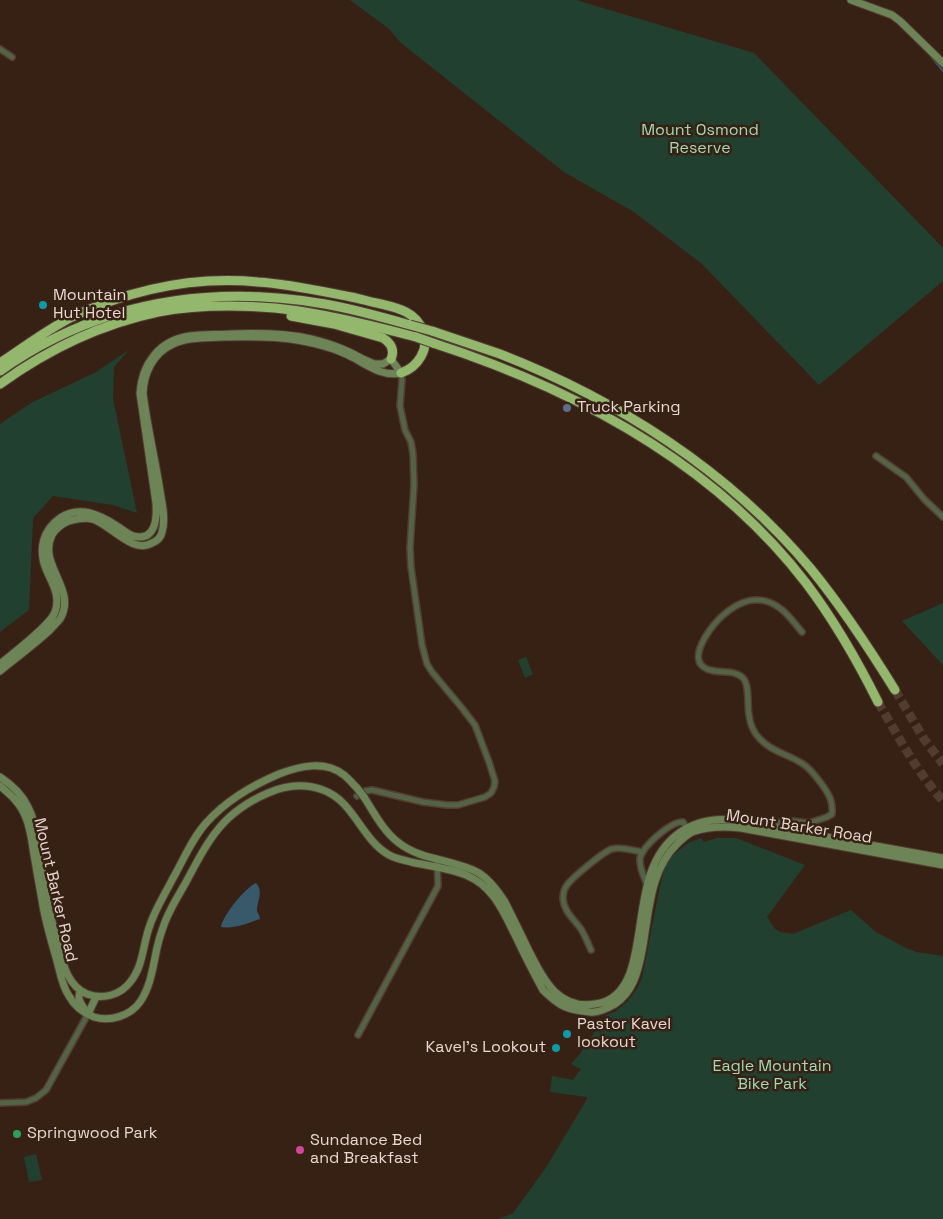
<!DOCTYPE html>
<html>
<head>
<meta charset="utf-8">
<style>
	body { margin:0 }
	canvas { display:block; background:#372115 }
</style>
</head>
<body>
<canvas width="943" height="1219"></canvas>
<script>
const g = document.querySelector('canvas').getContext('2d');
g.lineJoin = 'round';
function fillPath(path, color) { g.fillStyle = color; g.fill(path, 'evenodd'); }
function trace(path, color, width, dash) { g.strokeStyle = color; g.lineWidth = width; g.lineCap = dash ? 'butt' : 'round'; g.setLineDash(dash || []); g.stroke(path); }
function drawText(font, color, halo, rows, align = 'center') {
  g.font = font + ' "Space Grotesk",sans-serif'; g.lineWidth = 5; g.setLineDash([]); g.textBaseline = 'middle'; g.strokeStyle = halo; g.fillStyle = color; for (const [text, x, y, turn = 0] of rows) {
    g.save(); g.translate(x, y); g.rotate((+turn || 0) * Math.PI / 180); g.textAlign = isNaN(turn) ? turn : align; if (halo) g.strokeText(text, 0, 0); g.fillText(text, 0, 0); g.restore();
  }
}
const green = new Path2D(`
	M350,0H576L754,53L943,248V281L819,385L702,264L634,212L564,172L401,43L388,28Z
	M129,350L114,367L113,399L137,513L113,505L53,496L33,518L29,610L0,632V424L31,403L96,372Z
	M943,603V665L902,621Z
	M526,657L533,674L525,678L518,660Z
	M701,838L704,842L717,838H736L805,865L767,917L775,929L781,932L793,934L851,910L876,932L906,948L916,952L943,956V1219H499L513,1213L547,1166L587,1099V1097L550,1092L552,1076L573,1080L581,1069L571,1064L579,1055L606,1015L615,1012L627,1002L637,989L642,978L659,891L665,866L672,856L688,843Z
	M36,1154L42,1180L29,1182L24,1157Z`);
const water = new Path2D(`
	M256,883C264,892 257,901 257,911C258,913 260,917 260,919C248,923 235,929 221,927C223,915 245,888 256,883Z`);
const stream = new Path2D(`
	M930,55L943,71`);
const highwayTunnel = new Path2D(`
	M895,690L924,739L943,764
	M878,702C898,736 917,772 943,801`);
const street = new Path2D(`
	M0,49L12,57
	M876,456L906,477L924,499L943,517
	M357,796L365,791L372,790L423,802L447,805H458L485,797L491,793L494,787L495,781L489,762L475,725L462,708L432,672L427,664L422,645L411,567L410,548L414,485L413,454L411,442L405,430L400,406L402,380L401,373
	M775,829L780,822L784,820L809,823L827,817L832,814C833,802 830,796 823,786C817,778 811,769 803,764C788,754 772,752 760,739C754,733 750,724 749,715C747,706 750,685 743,678C735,669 718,674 707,669C685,660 711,627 720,618C738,601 760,592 781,609C789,615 795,624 802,632
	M647,885C644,876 639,868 640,858C643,846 671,821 683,822L688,830
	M591,950C588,943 585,936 581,929C574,919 564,912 563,899C563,895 564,889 567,885C572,878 604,851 612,849C621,846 634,851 643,852
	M358,1035L438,886L437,859
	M0,1103L26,1102L36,1098L46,1090L88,1014`);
const secondary = new Path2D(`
	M851,0L892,15L900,21L943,63
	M0,664C13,653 50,626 55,612C61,596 52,583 46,569C38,549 43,530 60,518C80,505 100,515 117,526C122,529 127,534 133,536C156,542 157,518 156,503L140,393C142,364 159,340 190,336C204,334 218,335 232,334C258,333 285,333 311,339C323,342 336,346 347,351C356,355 365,361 375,364H383L391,359L401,373C382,377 367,365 352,357C344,353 335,349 327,347C292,336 258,336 222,337C205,338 188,337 173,344C153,353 144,373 143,393C147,426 155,458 160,491C162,503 166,520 162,532C161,537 157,541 152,543C133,555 110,524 92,519C84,517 77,519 69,521C63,523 55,529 52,535C37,565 78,589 60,619C57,623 53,626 50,630C34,645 17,657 0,671
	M0,777C12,785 22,794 28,807C40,830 40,859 44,885C47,903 52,922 57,940C62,960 66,985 87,994C103,1000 121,995 131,981C143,966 143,945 149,928C154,911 164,896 172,880C183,861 192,838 207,822C226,801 253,785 279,774C300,766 325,760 344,775C349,779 353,784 357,788
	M0,786C11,795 21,804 26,818C31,830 32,843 34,855C37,872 40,889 43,906C46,924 52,943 57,961C60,972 62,986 69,996C74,1005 83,1013 94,1017C110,1022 130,1016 140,1002C151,986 153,966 157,948C159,939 162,930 165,922C170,909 178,896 185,884C208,841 221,813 268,793C286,785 304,783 323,790C354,801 361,839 389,855C396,859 404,860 411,862C429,866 449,868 466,875C493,886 503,911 515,935C524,954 533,972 543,990C559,1006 567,1010 590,1012C597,1013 608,1008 615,1004C633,992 638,972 642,951C649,915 649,871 677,844C681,840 686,835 692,832C708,826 724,826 741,828L943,865
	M364,797C374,813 384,832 399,843C422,861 454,859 479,873C490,880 498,891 505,902C513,918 521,934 528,949C543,978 557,1010 595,1004C613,1002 624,989 630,973C646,928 636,864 679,833C695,822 713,818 732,820L943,858
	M81,991C76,997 81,1004 85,1010
	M88,1014L96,997`);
const highway = new Path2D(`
	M291,316L334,324L383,338C391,343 395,350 391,359
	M432,331C455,339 477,346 500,354C618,400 729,471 811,569C842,607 869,648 895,690
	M433,343C575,389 713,462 806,583C834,620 857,660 878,702
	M0,363C23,348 45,331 70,318C129,290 192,276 258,282C289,284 320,291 351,297C361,299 371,302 381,304C398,308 416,312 423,331C430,349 418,367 401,373
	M0,371C98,302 208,284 325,304C354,309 382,317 410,325
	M0,384C47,350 101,324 158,312C196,305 237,305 275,308C323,313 370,325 416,337`);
const secondaryBridge = new Path2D(`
	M357,788L364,797`);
const highwayBridge = new Path2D(`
	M410,325L432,331
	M416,337L433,343`);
const markers = [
	[43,305,5,"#0f9aa8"],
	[567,408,5,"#5c6f8a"],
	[567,1034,5,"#0f9aa8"],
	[556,1048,5,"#0f9aa8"],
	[17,1134,5,"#2e9e5b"],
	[300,1150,5,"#d1479c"]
];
const parkNames = [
	["Mount Osmond",700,131],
	["Reserve",700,149],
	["Eagle Mountain",772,1067],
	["Bike Park",772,1085]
];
const poiNames = [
	["Mountain",53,296],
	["Hut Hotel",53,314],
	["Truck Parking",577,408],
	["Pastor Kavel",577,1025],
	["lookout",577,1043],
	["Kavel's Lookout",546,1048,"right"],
	["Springwood Park",27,1134],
	["Sundance Bed",310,1141],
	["and Breakfast",310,1159]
];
const streetNames = [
	["Mount Barker Road",799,827,9],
	["Mount Barker Road",55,890,77]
];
fillPath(green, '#214030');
fillPath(water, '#37596a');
trace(stream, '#37596a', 2);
trace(highwayTunnel, '#523c31', 9, [9, 4.5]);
trace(street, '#533e33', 8);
trace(secondary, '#533e33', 9);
trace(highway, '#533e33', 11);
trace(street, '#546346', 5);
trace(secondary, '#6d8556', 7);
trace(highway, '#92b76d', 9);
trace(secondaryBridge, '#533e33', 9, []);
trace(highwayBridge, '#533e33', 11, []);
trace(secondaryBridge, '#6d8556', 7);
trace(highwayBridge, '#92b76d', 9);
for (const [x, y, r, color] of markers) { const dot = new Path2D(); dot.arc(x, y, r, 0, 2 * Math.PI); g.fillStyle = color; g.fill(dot); trace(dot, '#372115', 2); }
drawText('16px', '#9ddab8', '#372115', parkNames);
drawText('16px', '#e8d8d1', '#372115', poiNames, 'left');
drawText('16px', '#e8d8d1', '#372115', streetNames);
</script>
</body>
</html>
